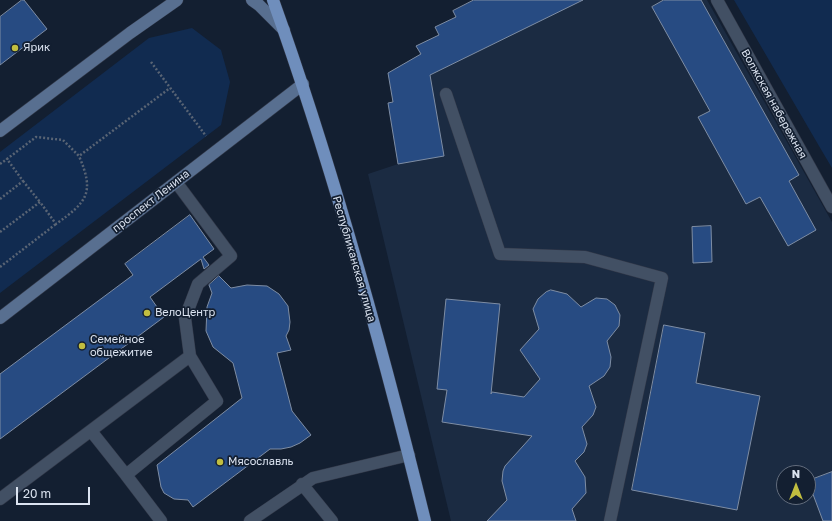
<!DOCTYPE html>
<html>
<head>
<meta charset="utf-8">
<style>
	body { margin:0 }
	#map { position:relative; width:832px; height:521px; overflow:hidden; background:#131f31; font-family:"Golos Text",sans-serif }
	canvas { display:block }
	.north { position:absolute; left:776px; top:465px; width:40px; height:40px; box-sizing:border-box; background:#131f31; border:1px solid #636d7d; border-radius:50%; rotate:0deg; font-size:11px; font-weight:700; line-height:16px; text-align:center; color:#dbe3f0 }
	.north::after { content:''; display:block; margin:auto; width:14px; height:18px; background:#c1be40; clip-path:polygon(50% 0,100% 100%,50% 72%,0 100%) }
	.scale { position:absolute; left:16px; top:487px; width:74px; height:18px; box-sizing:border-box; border:2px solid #dbe3f0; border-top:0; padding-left:5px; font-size:12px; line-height:14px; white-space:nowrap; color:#dbe3f0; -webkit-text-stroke:3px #131f31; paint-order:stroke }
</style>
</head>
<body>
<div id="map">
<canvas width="832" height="521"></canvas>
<div class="north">N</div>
<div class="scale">20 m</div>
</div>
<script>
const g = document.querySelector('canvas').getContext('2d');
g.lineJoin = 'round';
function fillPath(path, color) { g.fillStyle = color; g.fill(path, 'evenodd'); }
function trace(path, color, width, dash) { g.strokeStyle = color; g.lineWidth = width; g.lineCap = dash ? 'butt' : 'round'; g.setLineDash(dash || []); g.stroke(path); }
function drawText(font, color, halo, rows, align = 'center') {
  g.font = font + ' "Golos Text",sans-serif'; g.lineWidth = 3.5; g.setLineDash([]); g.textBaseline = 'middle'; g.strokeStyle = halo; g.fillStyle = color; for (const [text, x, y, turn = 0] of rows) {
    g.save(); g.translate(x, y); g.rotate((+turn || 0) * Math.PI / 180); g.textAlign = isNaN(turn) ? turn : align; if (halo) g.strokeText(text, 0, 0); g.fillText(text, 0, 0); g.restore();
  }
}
const built = new Path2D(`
	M491,0H707L832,222V521H451L368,174L398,164L388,103L393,102L388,73L420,55L416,46L439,35ZM784,473H808V497H784Z`);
const green = new Path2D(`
	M734,0H832V168L819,146Z
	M192,28L221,50L230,82L221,125L0,293V152L149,38Z`);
const building = new Path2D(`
	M22,0H24L47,29L0,65V17Z
	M474,0H583L430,75L444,156L398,164L388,103L393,102L388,73L421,54L416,46L439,35L435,27L456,17L453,11Z
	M664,0H701L799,175L789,181L816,230L788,246L760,197L746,204L698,117L710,111L652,7Z
	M190,215L214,249L203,257L209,265L204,269L201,259L150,297L164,317L0,439V374L133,275L125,264Z
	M711,226L712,262L693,263L692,227Z
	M219,276L231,288L247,285L267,286L279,294L288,306L290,322L289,330L286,336L291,350L277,353L292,411L311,435L300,443L291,447L281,449H270L193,507L188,500L174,499L164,493L161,487L157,465L242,398L233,363L213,347L206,331L207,307L212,293L209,285Z
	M551,290L567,294L581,307L596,298L607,299L615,305L620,315L619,326L607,341L611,357L610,367L604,376L589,386L596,407L593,415L582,427L587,444L584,452L575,461L585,477L586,493L572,509L576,521H487L507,500L502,481L503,471L505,466L532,436L442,422L447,390L437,389L446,299L500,304L491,394L492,392L524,397L540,379L520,350L539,329L533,309L538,299L546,292Z
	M664,325L705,333L696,383L760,396L737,510L632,490Z
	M832,472V521H823L808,481Z`);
const path = new Path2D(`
	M151,62L206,136
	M0,164L7,159
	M23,181L40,202
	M0,199L23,181L7,159L36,137L63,140L79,156L170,88
	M0,232L40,202L56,224C87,202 95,193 79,156
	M0,267L56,224`);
const lane = new Path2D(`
	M446,94L500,254L585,257L662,278L610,521
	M91,431L126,475
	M302,484L332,521
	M0,499L190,356
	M161,521L126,475L217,401L190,356L185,318L198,284L231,256L176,182
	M250,521L313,478L409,455`);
const street = new Path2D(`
	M717,0L832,207`);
const secondary = new Path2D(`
	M252,0L259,5L284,30
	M0,131L130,33L177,0
	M0,318L303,84`);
const primary = new Path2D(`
	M273,0C334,170 382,346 425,521`);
const markers = [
	[15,48,4,"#c1be40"],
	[147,313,4,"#c1be40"],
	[82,346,4,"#c1be40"],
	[220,462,4,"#c1be40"]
];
const poiNames = [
	["Ярик",23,48],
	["ВелоЦентр",155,313],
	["Семейное",90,340],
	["общежитие",90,353],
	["Мясославль",228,462]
];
const streetNames = [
	["Волжская набережная",774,104,61],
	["проспект Ленина",151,201,-38],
	["Республиканская улица",354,259,74]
];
fillPath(built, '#1b2b42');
fillPath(green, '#112b50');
fillPath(building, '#274b82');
trace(building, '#7e8da4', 1);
trace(lane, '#323848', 13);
trace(street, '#323848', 13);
trace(secondary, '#323848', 13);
trace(primary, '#323848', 13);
trace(path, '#596474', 2.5, [2, 2]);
trace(lane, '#425064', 12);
trace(street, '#425064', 12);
trace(secondary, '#586f90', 12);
trace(primary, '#6f8ebc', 12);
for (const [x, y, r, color] of markers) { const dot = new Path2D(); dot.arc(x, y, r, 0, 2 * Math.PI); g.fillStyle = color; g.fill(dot); trace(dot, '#131f31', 1.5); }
drawText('11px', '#dbe3f0', '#131f31', poiNames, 'left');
drawText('11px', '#dbe3f0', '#131f31', streetNames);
</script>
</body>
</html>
